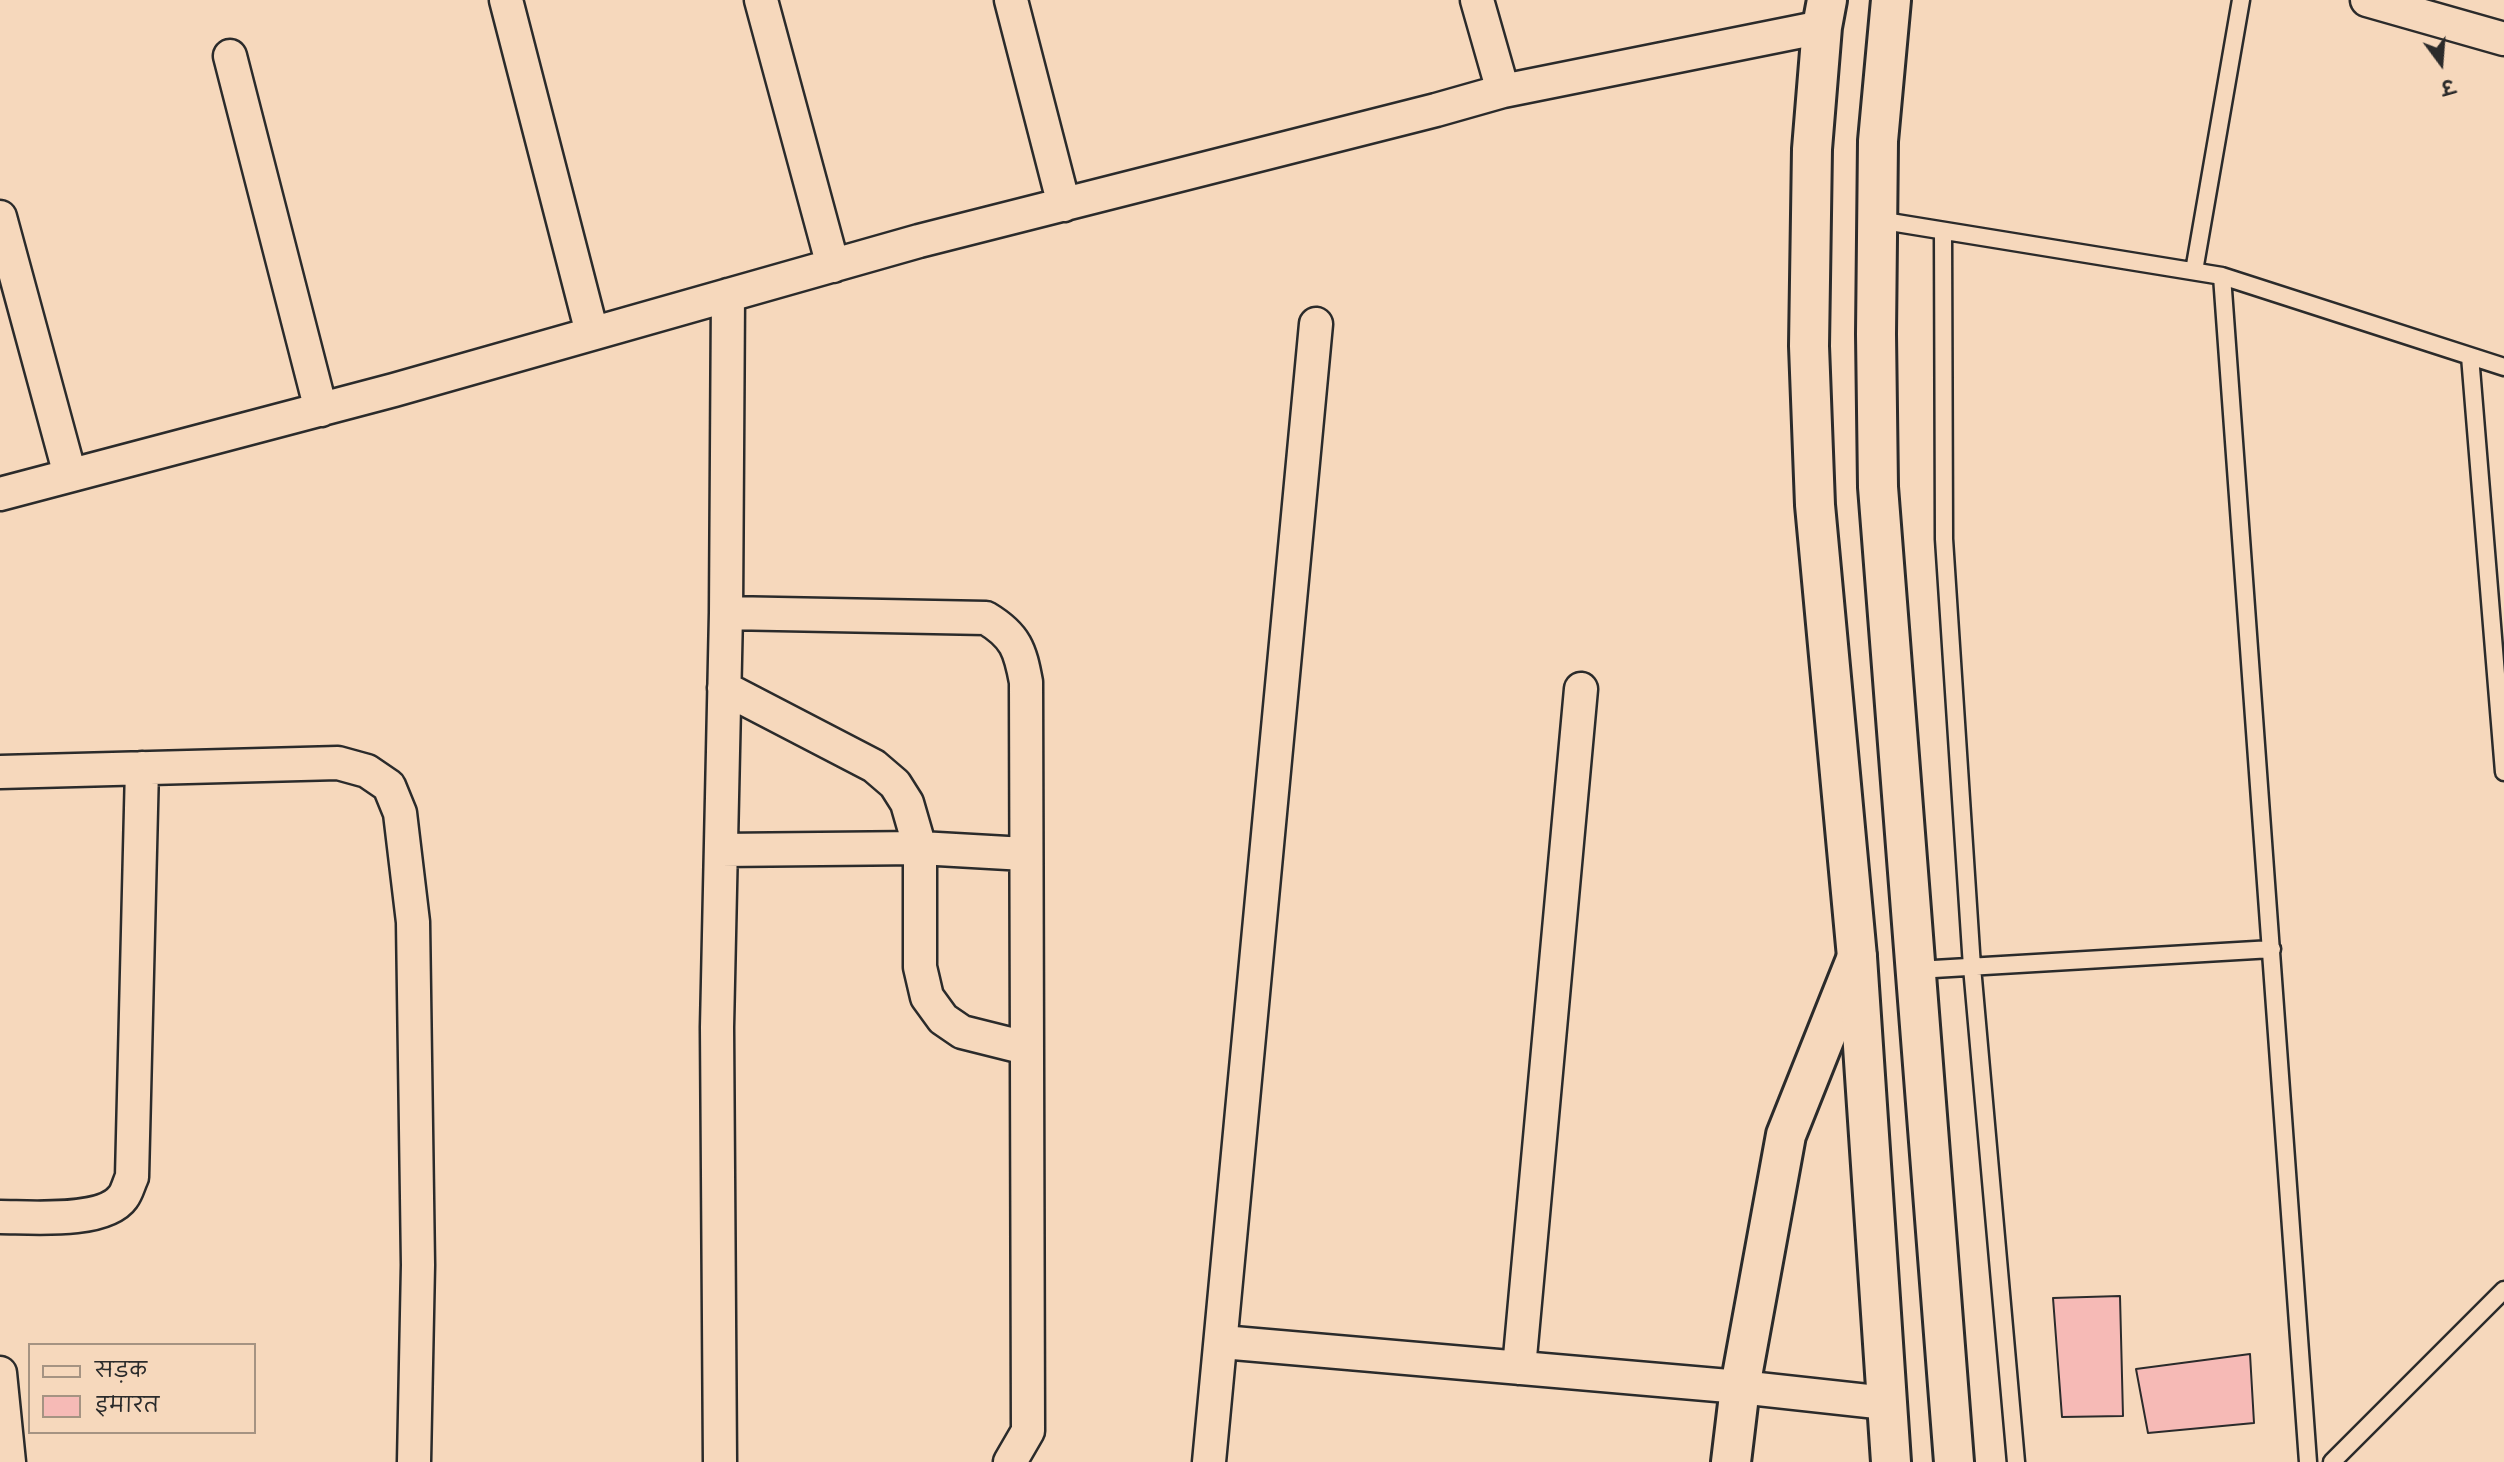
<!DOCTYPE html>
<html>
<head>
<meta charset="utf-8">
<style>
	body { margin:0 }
	#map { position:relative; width:2504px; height:1462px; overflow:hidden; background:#f6d8bc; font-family:"Gochi Hand","Playpen Sans Deva",sans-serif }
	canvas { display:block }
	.legend { position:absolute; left:28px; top:1343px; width:228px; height:91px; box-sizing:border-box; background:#f6d8bc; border:2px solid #a59382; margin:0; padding:9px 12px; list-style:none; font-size:21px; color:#2b2b2b }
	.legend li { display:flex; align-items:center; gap:14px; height:35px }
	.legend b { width:35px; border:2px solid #a59382 }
	.north { position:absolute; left:2406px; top:28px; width:70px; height:70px; -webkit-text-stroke:5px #f6d8bc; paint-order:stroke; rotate:164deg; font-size:19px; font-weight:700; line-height:28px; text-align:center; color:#2b2b2b }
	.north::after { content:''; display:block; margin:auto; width:24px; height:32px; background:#2b2b2b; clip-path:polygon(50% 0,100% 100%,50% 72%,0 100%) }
</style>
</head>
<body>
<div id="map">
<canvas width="2504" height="1462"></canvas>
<ul class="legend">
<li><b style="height:9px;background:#f6d8bc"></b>सड़क</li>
<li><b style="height:19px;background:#f6bab6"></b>इमारत</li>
</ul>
<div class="north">उ</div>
</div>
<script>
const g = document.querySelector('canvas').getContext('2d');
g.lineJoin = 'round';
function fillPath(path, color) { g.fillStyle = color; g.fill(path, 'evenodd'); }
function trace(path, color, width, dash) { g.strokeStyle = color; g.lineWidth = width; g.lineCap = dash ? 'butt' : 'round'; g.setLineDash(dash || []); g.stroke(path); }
const building = new Path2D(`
	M2120,1296L2123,1416L2062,1417L2053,1298Z
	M2250,1354L2254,1423L2148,1433L2136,1369Z`);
const lane = new Path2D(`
	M1878,220L2222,276L2504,367
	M1943,231L1944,539L1972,967L2016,1462
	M2194,271L2241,0
	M2222,276L2308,1462
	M2470,356L2504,772
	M1917,970L2272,949
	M2332,1462L2504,1290`);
const street = new Path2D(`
	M506,0L592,333
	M761,0L833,266
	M1011,0L1064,205
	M1477,0L1503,91
	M2367,0L2504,39
	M230,56L321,410
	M0,217L70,475
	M0,494L394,390L919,241L1436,110L1503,91L1822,27
	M726,613L986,618C1016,636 1020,650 1026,682L1028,1431L1010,1462
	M724,688L874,766L895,784L907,803L920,848V967L927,997L943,1019L962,1032L1026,1048
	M0,772L338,763L367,771L389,786L400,813L413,922L418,1265L414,1462
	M721,850L920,848L1025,854
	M0,1217C29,1217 104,1224 123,1197C127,1192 129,1183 132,1177L142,768
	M1222,1342L1740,1387L1886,1403
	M1519,1368L1581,689
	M0,1373L9,1462
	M720,1462L717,1027L726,613L728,295
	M1209,1462L1316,324`);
const secondary = new Path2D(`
	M1731,1462L1740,1387L1786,1135L1857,957`);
const highway = new Path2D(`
	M1827,0L1822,27L1812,149L1809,346L1815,505L1857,957L1891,1462
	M1891,0L1878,141L1876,334L1878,487L1954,1462`);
fillPath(building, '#f6bab6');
trace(building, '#2b2b2b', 2);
trace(lane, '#2b2b2b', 21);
trace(street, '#2b2b2b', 37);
trace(secondary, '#2b2b2b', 44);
trace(highway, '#2b2b2b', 44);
trace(lane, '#f6d8bc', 16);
trace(street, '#f6d8bc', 32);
trace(secondary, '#f6d8bc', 38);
trace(highway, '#f6d8bc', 38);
</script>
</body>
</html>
